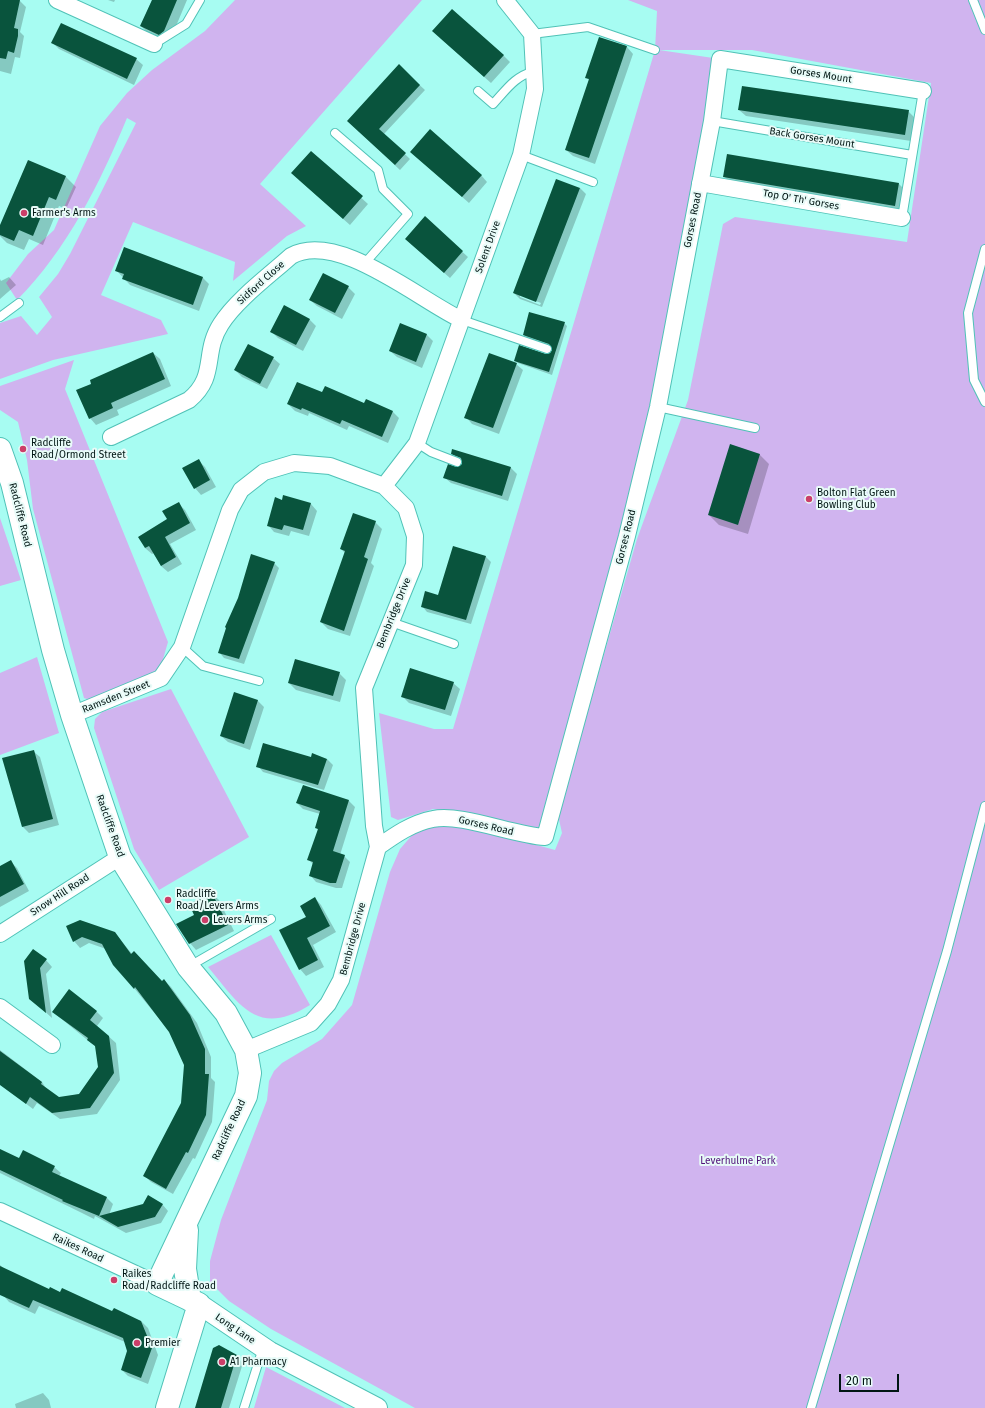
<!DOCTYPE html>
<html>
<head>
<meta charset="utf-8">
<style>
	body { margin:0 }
	#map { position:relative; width:985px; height:1408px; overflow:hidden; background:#a7fcf2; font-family:"Fira Sans",sans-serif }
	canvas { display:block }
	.scale { position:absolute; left:839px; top:1374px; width:60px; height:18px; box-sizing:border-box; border:2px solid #001513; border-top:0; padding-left:5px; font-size:12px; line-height:14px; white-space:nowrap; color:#001513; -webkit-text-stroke:3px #e8fbf8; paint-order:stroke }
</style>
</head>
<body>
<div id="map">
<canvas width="985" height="1408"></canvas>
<div class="scale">20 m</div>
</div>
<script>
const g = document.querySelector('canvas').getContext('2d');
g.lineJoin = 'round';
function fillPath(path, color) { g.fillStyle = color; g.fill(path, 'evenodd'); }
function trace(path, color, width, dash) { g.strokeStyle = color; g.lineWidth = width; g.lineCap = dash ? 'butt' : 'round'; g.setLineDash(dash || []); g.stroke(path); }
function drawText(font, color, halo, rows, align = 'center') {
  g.font = font + ' "Fira Sans",sans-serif'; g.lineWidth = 4; g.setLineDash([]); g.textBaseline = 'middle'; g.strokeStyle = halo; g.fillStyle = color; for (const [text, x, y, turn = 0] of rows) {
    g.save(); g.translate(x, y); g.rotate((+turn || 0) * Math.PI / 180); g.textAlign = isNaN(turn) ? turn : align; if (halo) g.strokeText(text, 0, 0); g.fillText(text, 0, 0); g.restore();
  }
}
const green = new Path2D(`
	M235,0H422L260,184L306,226L287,236L233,281L235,262L133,222L101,295L161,320L168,334L53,360L0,379V323L21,316L37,335L52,317L39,297L58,274L70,254L136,123L127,118C100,183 67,250 17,300L6,283L28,254L54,230L100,126L127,93L152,70L205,31Z
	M628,0H985V1408H415L271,1329L229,1301L210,1282V1261L221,1220L267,1100L269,1081L274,1071L282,1063L322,1039L352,1005L390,872L400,849L414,833L435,824L463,825L555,850L562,833L558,815L637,539L688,400L723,224L735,217L907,242L931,83L752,50H659L720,59L694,210L650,404L627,536L539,831L466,814L433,809L398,820L391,817L379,713L434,729H453L655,50L657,11Z
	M74,360L65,389L168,642L159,673L90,700L84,698L33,509L27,460L18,422L0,410V386Z
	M0,518L21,580L0,586Z
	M37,657L59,733L0,755V673Z
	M171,689L249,837L159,890L134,849L94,728L95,719L102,712Z
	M271,935L310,1005C257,1038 240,1005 208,967Z
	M266,1367L345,1408H254Z`);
const shadow = new Path2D(`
	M0,0L20,1L26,7L20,32L24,36L20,58L15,57L11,74L0,71Z
	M108,0H115L114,2Z
	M152,0H187L171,38L166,41L148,33L141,26Z
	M440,38L503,55L510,62L491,83Z
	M600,38L627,47L633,54L595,164L573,156L566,150L590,81L586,77Z
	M53,43L136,59L143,65L134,85L59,49Z
	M399,66L425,90L384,134L410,159L400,170L353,126Z
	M739,110L908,111L915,118L911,141L746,116Z
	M311,152L368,204L350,225L299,180Z
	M418,158L481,175L487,182L469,203Z
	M29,161L66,177L76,187L66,209L59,206L43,245L29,239L24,250L7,243L0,236V227Z
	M725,177L899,184L905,190L902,212L731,184Z
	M580,188L586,194L542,307L520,299L514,293ZM520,295L541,303L540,305L520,297Z
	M425,218L468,257L450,278L411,244Z
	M124,249L203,278L209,284L199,311L130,285L116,270Z
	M9,277L16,285L0,299V279L1,281Z
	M348,287L355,294L342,319L317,306L310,300Z
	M309,319L316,326L303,351L278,338L272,332Z
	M564,323L567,326L552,375L518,363L515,360L551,354L553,350L551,346L527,338L524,335Z
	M401,324L427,335L433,341L422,368L397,357L390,351Z
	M153,353L160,359L171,386L117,410L119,415L96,425L90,418Z
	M273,358L280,364L267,389L242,377L235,370Z
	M516,364L523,370L499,434L472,424L466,417Z
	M322,394L365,404L367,400L393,412L399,418L388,443L349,426L347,430L309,413L308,416L295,411L288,404Z
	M453,450L511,468L517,474L508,501L451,483L444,477L463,464L452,453Z
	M759,454L769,464L748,534L719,525L709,515Z
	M198,460L205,467L216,487L201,495L195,488Z
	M282,501L311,504L317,511L309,536L291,531L289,536L274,532L268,525Z
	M179,504L185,510L196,530L170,544L182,564L168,572L161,566L154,553L152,554L145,548Z
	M375,522L382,529L371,563L374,566L350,636L328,629L321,622L345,553L341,549Z
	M454,547L486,557L491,562L471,624L427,612L422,606L439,596Z
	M274,563L279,568L244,664L224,658L219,652Z
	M339,673L346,680L340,702L296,690L289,683Z
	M453,683L460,689L451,716L409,703L402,696Z
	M257,700L264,707L250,750L228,742L221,736Z
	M33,751L40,757L59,825L29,833L23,827Z
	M312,758L327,759L333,765L324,790L263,772L258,766Z
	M303,786L349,801L355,807L340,855L344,856L350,862L342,888H336L316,882L310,875L314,865L309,860L318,830L316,827L320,814L303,809L297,803Z
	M10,861L17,868L29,891L0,907V867Z
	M212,894L219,900L234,931L196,950L190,943L195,916Z
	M315,898L321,905L336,932L313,945L324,967L306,976L300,969L307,917Z
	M67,927L115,933L132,954L162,982L164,980L171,987L197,1023L211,1057V1078L215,1082L212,1122L195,1159L193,1158L173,1194L151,1182L145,1176L182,1104L185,1065L170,1032L134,988L106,949L89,943L80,948L74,941Z
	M46,960L52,967L46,974L52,1018L30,998L25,962Z
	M96,1011L103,1018L97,1026L116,1043L120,1080L97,1114L60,1119L37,1103L33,1109L0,1084V1050L42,1082L47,1090L58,1098L80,1094L99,1067L96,1047L53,1012Z
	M0,1150L19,1159L54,1167L61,1173L59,1176L107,1198L113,1204L109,1215L162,1204L168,1211L161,1223L126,1233L95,1216L94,1219L82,1213L0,1173Z
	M0,1265L6,1270L50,1291L141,1321L148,1328L158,1355L148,1384L128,1376L122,1370L128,1351L125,1342L39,1306L35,1314L9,1302L3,1295L0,1288Z
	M236,1356L243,1363L229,1408H196Z
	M43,1393L49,1400L51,1408H16L15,1404Z`);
const building = new Path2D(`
	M0,0H20L14,28L18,29V36L14,53L8,51L6,59L0,58Z
	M152,0H177L164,31L159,35L140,26Z
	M452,9L504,55L484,77L432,31Z
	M61,23L137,58L127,79L51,43Z
	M599,37L627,46L589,158L565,150L589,79L585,78Z
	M399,64L420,85L379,129L406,153L395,165L347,121Z
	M742,86L909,110L905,135L738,110Z
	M430,129L482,175L462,197L410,152Z
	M311,151L363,196L343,219L291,173Z
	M727,154L899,183L895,206L723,177Z
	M28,160L66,176L56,200L49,197L33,236L19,230L14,241L0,235V225Z
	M556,179L580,188L536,302L513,293Z
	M425,216L463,251L444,273L405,239Z
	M124,247L203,277L193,305L122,279L124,274L115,271Z
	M323,273L349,286L335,313L309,300Z
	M284,305L310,319L296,345L270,332Z
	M529,312L565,322L549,372L514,361L519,345L546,354L550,353L552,350L549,344L523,335Z
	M400,323L427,334L416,362L389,351Z
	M248,344L274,357L260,384L234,370Z
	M153,352L165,379L111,403L113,408L89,419L76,390L91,384L90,380Z
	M489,353L517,363L493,428L464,418Z
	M297,382L322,392L325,386L364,403L366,399L393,411L382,437L342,420L340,424L302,408L301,410L287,404Z
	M730,444L760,454L738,525L708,515Z
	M452,449L511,467L502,496L443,478L448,464L457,467L462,464L461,458L451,454Z
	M199,459L210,480L194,489L182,468Z
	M283,495L311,503L303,530L284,525L282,530L267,526L275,497L282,500Z
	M179,502L190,523L165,537L176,557L161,566L149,546L145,548L138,537L167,519L162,511Z
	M353,513L376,521L364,557L368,559L344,631L320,622L345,551L340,549Z
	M453,546L486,556L466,620L421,607L425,591L438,595Z
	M251,554L275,562L239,659L218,653L226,628L225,627L238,598Z
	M295,659L340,672L333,696L288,683Z
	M410,668L454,682L445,710L401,697Z
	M234,692L258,700L244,744L220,736Z
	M263,743L311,757L312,753L327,759L318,785L256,767Z
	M34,750L53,819L22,827L2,758Z
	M303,785L349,800L333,851L345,855L336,883H330L309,876L313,862L307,860L318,829L315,828L320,811L296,803Z
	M11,860L24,884L0,897V866Z
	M212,893L228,925L189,944L176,924L194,915L189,904Z
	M315,897L330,926L307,938L318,960L299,970L279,930L306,917L300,906Z
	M80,920L115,932L131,954L134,951L162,981L164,979L190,1015L205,1049V1074H209L206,1115L188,1153L186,1152L166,1189L143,1176L181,1103L184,1065L169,1032L135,987L134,989L113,965L102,944L82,937L73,942L66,926Z
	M33,949L47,959L40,968L46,1013L29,999L24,961Z
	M69,989L97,1011L90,1020L109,1036L114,1073L90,1108L52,1113L30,1097L26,1104L0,1085V1051L42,1082L41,1084L59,1097L79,1094L98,1067L95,1046L87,1040L88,1038L52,1012Z
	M0,1149L19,1158L23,1150L55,1166L52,1172L107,1197L99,1216L62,1201L63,1200L0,1170Z
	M148,1195L163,1204L155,1217L118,1227L99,1216L143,1204Z
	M0,1266L49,1289L50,1287L60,1292L62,1288L112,1311L114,1308L141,1321L152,1348L141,1378L121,1370L127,1351L123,1338L33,1300L29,1308L0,1295Z
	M219,1345L237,1355L221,1408H195L213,1348Z`);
const service = new Path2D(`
	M973,0L985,30
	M532,34L588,27L655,50
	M154,44L186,24L200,0
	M478,91L493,104C507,89 514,77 534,71
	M712,121L912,155
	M335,133L378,170L383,189L408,214L365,263
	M521,155L593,182
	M902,218L923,91
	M985,249L968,313L974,380L985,402
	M0,317L19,303
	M462,320L547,349
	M658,407L755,428
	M417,443L431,452L457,462
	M391,622L454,644
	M182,647L203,666L259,681
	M188,967L271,919
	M244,1408L263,1348
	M811,1408L947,951L985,806`);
const minor = new Path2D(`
	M57,0L154,44
	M700,183L902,218
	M111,437L189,400C218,376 202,353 221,324C236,300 270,275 291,256C338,230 419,300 462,320
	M384,486L417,443L521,155L535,89L532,34L505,0
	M72,715L161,678L182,647L230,510L241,490L264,472L294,463L330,466L384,486L406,508L415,536L414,565L364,688L374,826L378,847L341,980L328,1004L311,1023L246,1050
	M378,847C395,835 412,823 433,819C461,813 513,835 545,837L627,536L658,407L712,121L720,59L923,91
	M0,934L120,857
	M0,1007L52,1045
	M0,1211L157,1284`);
const tertiary = new Path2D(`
	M199,1304L270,1352L377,1408`);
const secondary = new Path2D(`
	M0,449L12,483L53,650L72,715L120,857L188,967L226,1013L246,1050L250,1073L246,1096L157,1284L199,1304L167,1408
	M187,1230L185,1269L190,1300`);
const markers = [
	[24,213,4,"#cc3e69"],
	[23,449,4,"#cc3e69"],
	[809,499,4,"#cc3e69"],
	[168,900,4,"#cc3e69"],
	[205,920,4,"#cc3e69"],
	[114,1280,4,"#cc3e69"],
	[137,1343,4,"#cc3e69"],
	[222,1362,4,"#cc3e69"]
];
const streetNames = [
	["Gorses Mount",821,75,9],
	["Back Gorses Mount",812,138,9],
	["Top O' Th' Gorses",801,200,10],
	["Gorses Road",693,220,-79],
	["Solent Drive",488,247,-70],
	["Sidford Close",261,283,-42],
	["Radcliffe Road",20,515,76],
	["Gorses Road",626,537,-76],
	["Bembridge Drive",394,613,-68],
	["Ramsden Street",116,697,-22],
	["Radcliffe Road",110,826,70],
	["Gorses Road",486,826,13],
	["Snow Hill Road",60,895,-33],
	["Bembridge Drive",353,939,-75],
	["Radcliffe Road",229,1130,-65],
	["Raikes Road",78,1248,25],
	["Long Lane",235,1329,34]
];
const poiNames = [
	["Farmer's Arms",32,213],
	["Radcliffe",31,443],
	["Road/Ormond Street",31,455],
	["Bolton Flat Green",817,493],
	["Bowling Club",817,505],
	["Radcliffe",176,894],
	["Road/Levers Arms",176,906],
	["Levers Arms",213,920],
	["Raikes",122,1274],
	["Road/Radcliffe Road",122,1286],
	["Premier",145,1343],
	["A1 Pharmacy",230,1362]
];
const parkNames = [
	["Leverhulme Park",738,1161]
];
fillPath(green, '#d0b4ef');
fillPath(shadow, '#0003');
fillPath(building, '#09543d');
trace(service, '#50c2b7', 10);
trace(minor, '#50c2b7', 18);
trace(tertiary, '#50c2b7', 22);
trace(secondary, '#50c2b7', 24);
trace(service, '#fff', 8);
trace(minor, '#fff', 16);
trace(tertiary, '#fff', 20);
trace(secondary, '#fff', 22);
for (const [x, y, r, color] of markers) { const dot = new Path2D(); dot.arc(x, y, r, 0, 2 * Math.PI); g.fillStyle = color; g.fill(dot); trace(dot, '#e8fbf8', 1.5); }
drawText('10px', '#001513', '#e8fbf8', streetNames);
drawText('10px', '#001513', '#e8fbf8', poiNames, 'left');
drawText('10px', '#4f1078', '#e8fbf8', parkNames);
</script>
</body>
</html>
